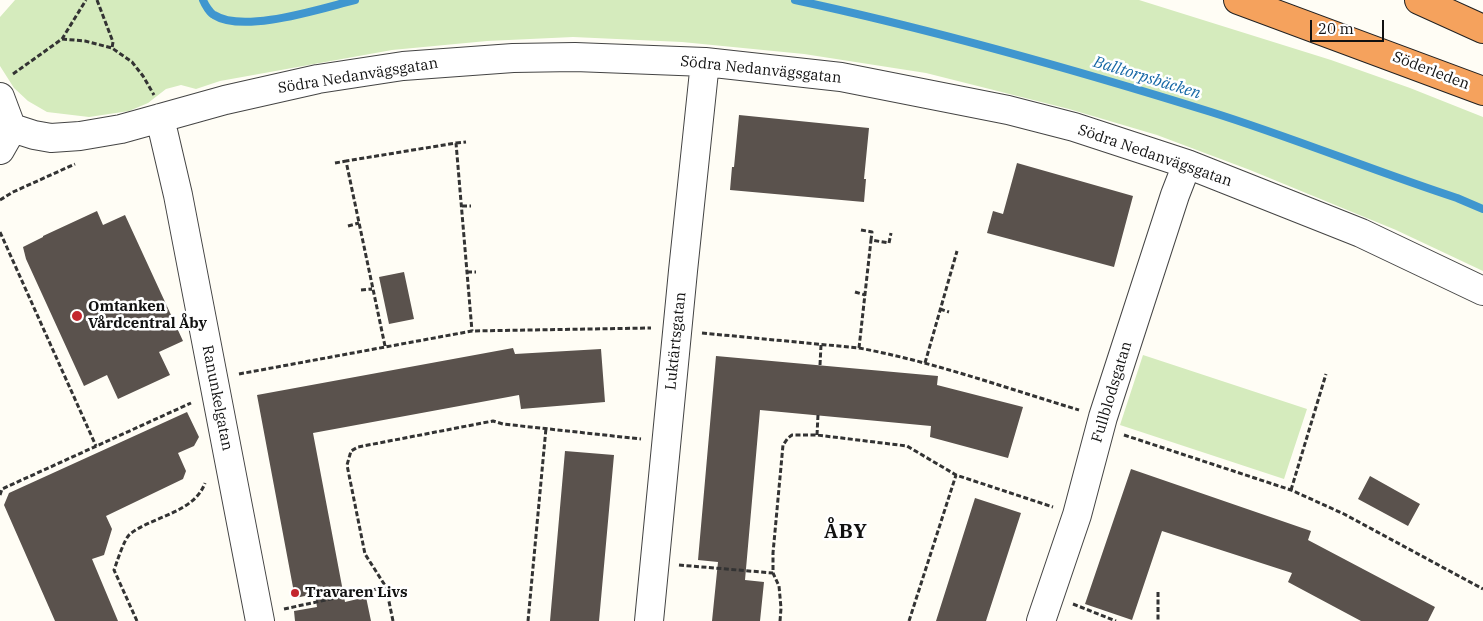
<!DOCTYPE html>
<html>
<head>
<meta charset="utf-8">
<style>
	body { margin:0 }
	#map { position:relative; width:1483px; height:621px; overflow:hidden; background:#fffdf5; font-family:"IBM Plex Serif",serif }
	canvas { display:block }
	.scale { position:absolute; left:1310px; top:20px; width:74px; height:22px; box-sizing:border-box; border:2px solid #111; border-top:0; padding-left:6px; font-size:15px; line-height:18px; white-space:nowrap; color:#111; -webkit-text-stroke:4px #fff; paint-order:stroke }
</style>
</head>
<body>
<div id="map">
<canvas width="1483" height="621"></canvas>
<div class="scale">20 m</div>
</div>
<script>
const g = document.querySelector('canvas').getContext('2d');
g.lineJoin = 'round';
function fillPath(path, color) { g.fillStyle = color; g.fill(path, 'evenodd'); }
function trace(path, color, width, dash) { g.strokeStyle = color; g.lineWidth = width; g.lineCap = dash ? 'butt' : 'round'; g.setLineDash(dash || []); g.stroke(path); }
function drawText(font, color, halo, rows, align = 'center') {
  g.font = font + ' "IBM Plex Serif",serif'; g.lineWidth = 5; g.setLineDash([]); g.textBaseline = 'middle'; g.strokeStyle = halo; g.fillStyle = color; for (const [text, x, y, turn = 0] of rows) {
    g.save(); g.translate(x, y); g.rotate((+turn || 0) * Math.PI / 180); g.textAlign = isNaN(turn) ? turn : align; if (halo) g.strokeText(text, 0, 0); g.fillText(text, 0, 0); g.restore();
  }
}
const green = new Path2D(`
	M15,0H1139L1331,60L1410,88L1483,117V271L1396,230L1250,170L1157,135L1069,109L926,73L804,54L682,42L573,37L487,41L392,50L220,81L196,89L181,85L166,89L148,103L129,111L89,117L47,112L28,101L14,88L0,66V17Z
	M1143,355L1307,409L1284,479L1120,425Z`);
const stream = new Path2D(`
	M203,0C205,5 210,13 214,15C244,34 322,8 355,0
	M795,0C935,30 1073,69 1211,112C1294,138 1374,171 1457,198L1483,209`);
const building = new Path2D(`
	M739,115L869,128L864,179H866L864,202L730,190L732,167H734Z
	M1017,163L1133,196L1114,267L987,233L993,211L1003,214Z
	M97,211L103,225L125,215L183,341L159,352L170,375L118,399L107,375L84,386L26,259L23,247L43,237V236Z
	M404,272L414,319L389,324L379,277Z
	M513,348L515,354L601,349L605,402L521,409L519,395L313,433L345,602L366,597L371,621H295L294,611L317,607L315,594L295,598L257,395Z
	M716,356L938,376L937,385L1023,407L1008,458L930,437L931,426L760,410L745,580L764,582L760,621H712L718,562L698,560Z
	M187,412L199,437L194,446L178,453L186,471L183,479L106,516L112,529L104,555L92,559L118,621H55L4,505L9,493Z
	M565,451L614,455L599,621H550Z
	M1131,469L1311,531L1308,540L1435,607L1428,621H1361L1288,582L1292,573L1162,531L1132,620L1085,604Z
	M1370,476L1420,504L1408,526L1358,499Z
	M975,498L1021,513L986,621H936Z`);
const path = new Path2D(`
	M97,0L113,42L112,48
	M62,39L85,41L112,48L132,62L143,76L154,95
	M13,74L62,39L86,0
	M456,143L466,142
	M335,163L346,161
	M0,200L13,192L75,164
	M462,206H471
	M348,226L359,223
	M861,230L872,232L871,240L889,243L891,233
	M0,232L96,446
	M467,272H476
	M361,290L372,289
	M855,292L865,295
	M940,309L949,312
	M702,333L859,348C934,362 1006,388 1079,410
	M385,346L346,161L456,143L472,331
	M859,348L871,240
	M925,363L957,251
	M820,365L821,345
	M239,374L472,331L651,328
	M817,435L818,415
	M1124,435L1291,490L1344,514L1483,589
	M1291,490L1326,374
	M0,495L2,489L191,403
	M679,565L773,573
	M1158,592V621
	M1073,604L1116,621
	M284,609L386,587
	M137,621L114,570C117,562 124,539 130,534C153,516 194,513 205,483
	M393,621L386,587L365,554L347,465L351,451L358,447L493,421L503,424L641,439
	M528,621L546,428
	M780,621L781,608L779,586L773,573V553L783,445L788,438L792,435H817L907,446L956,475L1053,507
	M909,621L956,475`);
const minor = new Path2D(`
	M0,97L12,129
	M160,118L178,195L260,621
	M0,124L34,135L51,138L80,136L121,129L225,100L318,79L403,66L513,58L575,57L705,62L841,77L1008,110L1074,127L1187,164L1361,233L1483,291
	M0,150L12,129
	M649,621L683,271L705,62
	M1041,621L1077,515L1103,417L1175,195L1187,164`);
const highway = new Path2D(`
	M1238,0L1483,91
	M1419,0L1483,29`);
const markers = [
	[77,316,6,"#c4262e"],
	[295,593,5,"#c4262e"]
];
const streetNames = [
	["Södra Nedanvägsgatan",761,70,6],
	["Söderleden",1431,71,21],
	["Södra Nedanvägsgatan",358,76,-9],
	["Södra Nedanvägsgatan",1155,156,19],
	["Luktärtsgatan",676,341,-84],
	["Fullblodsgatan",1112,392,-73],
	["Ranunkelgatan",217,398,79]
];
const poiNames = [
	["Omtanken",88,307],
	["Vårdcentral Åby",88,324],
	["Travaren Livs",305,593]
];
const waterNames = [
	["Balltorpsbäcken",1147,78,17]
];
const districtNames = [
	["ÅBY",846,532]
];
fillPath(green, '#d5ebbd');
trace(stream, '#3f96cf', 8);
fillPath(building, '#5a524d');
trace(minor, '#444', 30);
trace(highway, '#222', 30);
trace(path, '#333', 3, [5, 2.5]);
trace(minor, '#fff', 28);
trace(highway, '#f5a25d', 28);
for (const [x, y, r, color] of markers) { const dot = new Path2D(); dot.arc(x, y, r, 0, 2 * Math.PI); g.fillStyle = color; g.fill(dot); trace(dot, '#fff', 2); }
drawText('15px', '#111', '#fff', streetNames);
drawText('bold 15px', '#111', '#fff', poiNames, 'left');
drawText('italic 16px', '#1768a6', '#fff', waterNames);
g.letterSpacing = '1px';
drawText('bold 20px', '#111', '#fff', districtNames);
g.letterSpacing = '0px';
</script>
</body>
</html>
